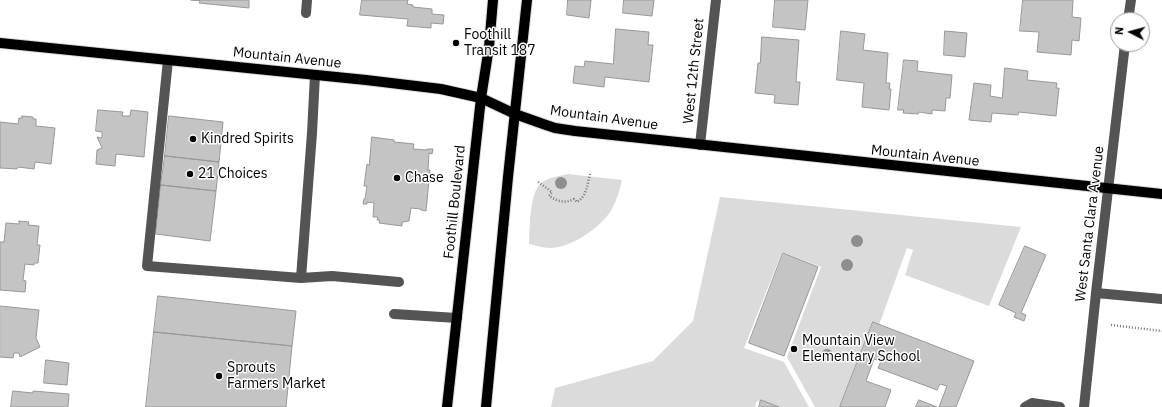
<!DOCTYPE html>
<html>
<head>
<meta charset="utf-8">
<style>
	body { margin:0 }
	#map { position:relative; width:1162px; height:407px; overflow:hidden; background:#fff; font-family:"IBM Plex Sans",sans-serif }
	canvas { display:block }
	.north { position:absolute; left:1110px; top:12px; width:40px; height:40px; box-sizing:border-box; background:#fff; border:1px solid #999; border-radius:50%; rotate:276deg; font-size:11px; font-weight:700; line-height:16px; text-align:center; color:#000 }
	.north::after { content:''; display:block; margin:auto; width:14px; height:18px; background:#000; clip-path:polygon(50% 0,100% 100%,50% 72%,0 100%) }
</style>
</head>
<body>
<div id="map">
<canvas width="1162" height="407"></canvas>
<div class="north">N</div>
</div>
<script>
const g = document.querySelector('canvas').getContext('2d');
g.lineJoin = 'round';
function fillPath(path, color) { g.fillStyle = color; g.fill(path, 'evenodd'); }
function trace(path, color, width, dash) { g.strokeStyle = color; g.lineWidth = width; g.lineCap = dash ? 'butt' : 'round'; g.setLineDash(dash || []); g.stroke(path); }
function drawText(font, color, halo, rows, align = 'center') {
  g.font = font + ' "IBM Plex Sans",sans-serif'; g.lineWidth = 3; g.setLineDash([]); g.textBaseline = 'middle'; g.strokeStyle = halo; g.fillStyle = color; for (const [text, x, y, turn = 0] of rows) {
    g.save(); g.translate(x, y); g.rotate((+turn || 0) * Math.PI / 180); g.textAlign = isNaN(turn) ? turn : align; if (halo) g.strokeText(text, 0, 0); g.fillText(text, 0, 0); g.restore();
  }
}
const green = new Path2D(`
	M568,174L622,180C620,190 617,199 612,209C602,227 571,248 550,248C543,248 535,245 529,244C530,228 529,194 541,183C549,177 559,176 568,174Z
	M720,197L1021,227L989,306L905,275L913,250L907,248L879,325L872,322L840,407H815L787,357L821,267L782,252L744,348L784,362L809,407H772L757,401L755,407H551L555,388L653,361L693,321Z`);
const building = new Path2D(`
	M191,0H249V8L199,3L200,1Z
	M362,0H408L407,4L413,5V7L432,9V14L444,15L443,24L431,23V28L407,26L408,19L360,15Z
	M568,0H591L589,18L567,15Z
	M624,0H654L652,16L623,13Z
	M775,0H808L805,30L773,27Z
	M1023,0H1073L1072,17L1081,18L1079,41L1072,40L1071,55L1037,52L1039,32L1020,31Z
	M616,29L649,32L648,45H653L649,82L605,77L604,87L573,83L575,66L584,67L585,61L613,64Z
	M841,31L865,34L863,50L888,53L886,83H890L889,89H891L889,110L862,107L864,83L837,80Z
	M945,31L967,33L965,57L944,55Z
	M762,37L799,40L796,82H800L798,105L774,103L775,95L755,93L758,63H760Z
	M904,60L918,61L917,71L952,75L950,98H946L945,111L932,110V114L919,112L918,114L903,113L904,110H898Z
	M1005,68L1028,71L1027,80L1057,83L1056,88H1059L1056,116L1019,112L1018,115L992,113L991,122L969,120L974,83L991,85L990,96L1002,98Z
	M98,110L123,112L122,116H130L131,110L148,112L144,157L116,154L115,166L96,164L97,150L102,148L97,137L102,138V132L96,131Z
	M22,116L33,117V119H36V126L55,128L51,164L35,162L34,169L18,167L17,169L0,168V122L18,124L19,118H22Z
	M169,116L223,122L219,162L165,156Z
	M372,137L394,140V142L414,144L413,149L427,150V149H433L432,154L429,153L428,170H430L426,211L421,210V209L411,208L409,221L402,222V226L379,223L380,220H377L378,217H373L374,203L367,202V204H363L364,199H365L367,186H364L367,164L369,165Z
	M165,156L219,162L216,191L161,185Z
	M161,185L216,191L210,241L156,234Z
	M19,221L29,222L28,225L39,226L37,245H40L38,263H34V265L25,264L23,280L26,281L25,292L0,290V242H4L6,223L19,224Z
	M1025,246L1046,255L1021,313L1026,315L1024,321L1014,317L1016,313L999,305Z
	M783,253L818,267L784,356L749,343Z
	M158,296L296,311L292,346L154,332Z
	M0,306L39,310L36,338L40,347L20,357L19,353H14L13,358L0,357Z
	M873,322L974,361L956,407H939L947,386L940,384L937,390L878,368L881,361L874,359L866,381L891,390L885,407H840Z
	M154,332L292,346L286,407H146Z
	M46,360L69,363L67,385L44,383Z
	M13,391L33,393V391L69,394L68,407H11Z
	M761,400L779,407H759Z
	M919,400L937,407H916Z`);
const path = new Path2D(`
	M538,182L552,192L549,196C557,201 565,204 574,199L577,202C587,196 587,185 590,174
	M1111,325L1162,331`);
const minor = new Path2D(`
	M306,13L307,0
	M1128,20L1131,0
	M168,60L147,266L301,278L332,276L399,282
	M700,145L716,0
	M301,278L312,133L315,75
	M1096,293L1162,299
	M394,314L457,318
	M1025,407L1032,403L1060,407
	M1084,407L1096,293L1125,44`);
const major = new Path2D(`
	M0,43L366,80L441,89L481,98L515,114L546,125L555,128L575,131L1162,194
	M447,407L481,98L489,47L493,0
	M486,407L508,177L527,0`);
const trees = [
	[561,183],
	[857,241],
	[847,265],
	[827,355]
];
const markers = [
	[456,43,4,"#000"],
	[193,139,4,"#000"],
	[190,174,4,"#000"],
	[397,178,4,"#000"],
	[794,349,4,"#000"],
	[219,376,4,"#000"]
];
const poiNames = [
	["Foothill",464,35],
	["Transit 187",464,51],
	["Kindred Spirits",201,139],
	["21 Choices",198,174],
	["Chase",405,178],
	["Mountain View",802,341],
	["Elementary School",802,357],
	["Sprouts",227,368],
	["Farmers Market",227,384]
];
const streetNames = [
	["Mountain Avenue",287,58,6],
	["West 12th Street",694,71,-84],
	["Mountain Avenue",604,118,8],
	["Mountain Avenue",925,156,6],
	["Foothill Boulevard",455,202,-84],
	["West Santa Clara Avenue",1090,224,-83]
];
fillPath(green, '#dbdbdb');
fillPath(building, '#c4c4c4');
trace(building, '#989898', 1);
trace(major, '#dbdbdb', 12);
trace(path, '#767676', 2.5, [1, 2]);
trace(minor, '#545454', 10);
trace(major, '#000', 10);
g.fillStyle = '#8e8e8e';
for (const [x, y] of trees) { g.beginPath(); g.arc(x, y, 6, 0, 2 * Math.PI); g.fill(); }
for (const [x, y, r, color] of markers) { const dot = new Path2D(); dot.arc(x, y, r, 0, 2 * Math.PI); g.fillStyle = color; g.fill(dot); trace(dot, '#fff', 1.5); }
drawText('14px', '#000', '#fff', poiNames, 'left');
drawText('14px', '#000', '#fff', streetNames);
</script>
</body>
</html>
